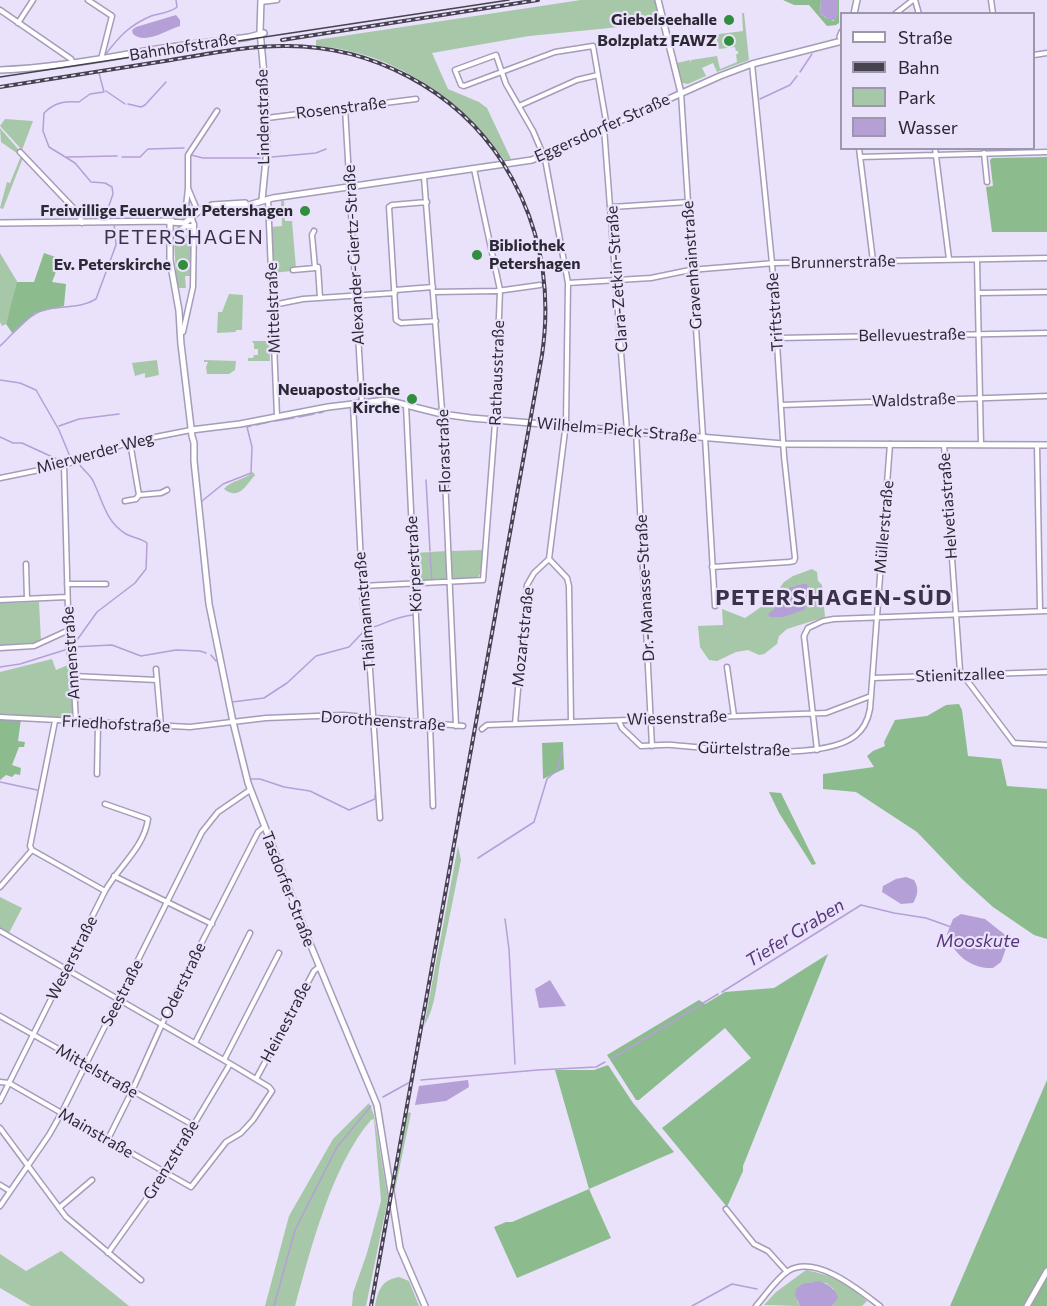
<!DOCTYPE html>
<html>
<head>
<meta charset="utf-8">
<style>
	body { margin:0 }
	#map { position:relative; width:1047px; height:1306px; overflow:hidden; background:#eae1fb; font-family:Commissioner,sans-serif }
	canvas { display:block }
	.legend { position:absolute; left:840px; top:12px; width:195px; height:138px; box-sizing:border-box; background:#eae1fb; border:2px solid #9e97ab; margin:0; padding:8px 10px; list-style:none; font-size:18px; color:#2c2834 }
	.legend li { display:flex; align-items:center; gap:12px; height:30px }
	.legend b { width:30px; border:2px solid #9e97ab }
</style>
</head>
<body>
<div id="map">
<canvas width="1047" height="1306"></canvas>
<ul class="legend">
<li><b style="height:8px;background:#fff"></b>Straße</li>
<li><b style="height:8px;background:#474250"></b>Bahn</li>
<li><b style="height:16px;background:#a7c8a8"></b>Park</li>
<li><b style="height:16px;background:#b59fd7"></b>Wasser</li>
</ul>
</div>
<script>
const g = document.querySelector('canvas').getContext('2d');
g.lineJoin = 'round';
function fillPath(path, color) { g.fillStyle = color; g.fill(path, 'evenodd'); }
function trace(path, color, width, dash) { g.strokeStyle = color; g.lineWidth = width; g.lineCap = dash ? 'butt' : 'round'; g.setLineDash(dash || []); g.stroke(path); }
function drawText(font, color, halo, rows, align = 'center') {
  g.font = font + ' Commissioner,sans-serif'; g.lineWidth = 4.5; g.setLineDash([]); g.textBaseline = 'middle'; g.strokeStyle = halo; g.fillStyle = color; for (const [text, x, y, turn = 0] of rows) {
    g.save(); g.translate(x, y); g.rotate((+turn || 0) * Math.PI / 180); g.textAlign = isNaN(turn) ? turn : align; if (halo) g.strokeText(text, 0, 0); g.fillText(text, 0, 0); g.restore();
  }
}
const green = new Path2D(`
	M581,0H657L660,23L529,36L432,53L448,89L479,102L487,108L511,159L504,160C460,99 393,51 316,46V40Z
	M742,13H744L749,60L717,72L713,63L702,68L706,76L688,84L682,83L677,63L690,60L691,63V60L717,56L720,69L737,62L736,54H738V51H736L735,47L719,49L716,35L718,37L719,34L743,31Z
	M5,119L33,121L22,150L0,126Z
	M0,128L18,149L23,158L3,209L0,208L7,182L10,183L21,156L1,142Z
	M281,201H284L285,221H292L296,268L292,271L273,273L271,227L282,226Z
	M192,227L191,276H185L186,288H177L174,241L180,236L182,238L178,239L179,243H187L186,238L184,236L189,235L190,239L192,238L189,228Z
	M0,253L18,283L6,324L2,326L0,322Z
	M229,294L243,295L242,330H237L235,332L217,333L218,312H222Z
	M252,341H269L270,361H248V358H253L254,355H258V349H254V344Z
	M157,360L159,375L145,378V373L135,376L132,363Z
	M204,360L236,361L235,370L229,374H207L206,367L208,362H204Z
	M253,472L255,475C246,485 239,501 224,489C231,480 245,480 253,472Z
	M484,550C482,579 482,580 452,581L451,551Z
	M447,551L449,581L416,583L414,553Z
	M812,569L817,572L818,581L822,585L825,617L787,629L779,636L777,644L764,654L759,655L748,650L736,652L717,661L709,660L700,647L698,626L723,625L722,609L745,618L770,601L784,582L793,576Z
	M39,602L41,641L25,647H0V603Z
	M52,659L56,670L70,664L73,718L0,715V672Z
	M458,846L461,860C454,893 448,926 441,958C436,982 437,1004 424,1026Z
	M0,897L22,908L9,933L0,928Z
	M369,1103L374,1115L388,1199L366,1306H352L353,1293L367,1253L381,1201L374,1119L371,1120C332,1165 311,1248 295,1306H265L289,1216L333,1139Z
	M407,1112L411,1113L393,1199V1194Z
	M61,1251L129,1306H31L0,1288V1254L26,1271Z
	M806,1270C834,1276 846,1282 867,1301L862,1306H832L834,1304V1289L826,1283L811,1282L797,1301L800,1306L764,1305L776,1292Z
	M399,1277L409,1281L419,1306H375C378,1291 381,1280 399,1277Z`);
const forest = new Path2D(`
	M783,0H821L820,13L826,18L834,21L837,0H839V23L836,25L827,26L809,5H794Z
	M1047,157V232H992L986,187L993,186L990,160L992,158Z
	M44,253L61,259L52,282L66,284L64,306L35,313L13,334L6,324L17,282H34Z
	M959,704L962,710L968,756L1001,759L1007,786L1047,789V939L1034,935L993,907L962,879L917,832L856,792L823,789V774L874,767L867,756L873,751L885,746L884,742L895,720L927,716L946,705Z
	M0,718L21,719L18,741L25,742L24,747H19L12,765L21,768L20,775L15,774L12,777L6,775L0,780Z
	M563,742L564,769L543,779L542,743Z
	M769,792L781,793L816,864L812,865L779,813Z
	M828,954L743,1166V1171L727,1207L662,1128L751,1058L725,1028L639,1100H636L607,1055L699,1000L705,1004L725,992L774,988Z
	M608,1065L633,1103L674,1152L589,1189L611,1238L517,1278L494,1227L506,1222H512L589,1189L555,1070H594Z
	M1047,1080V1306H950Z`);
const water = new Path2D(`
	M821,0H837L838,11L836,20H829L820,13Z
	M176,15L180,20V26C167,30 145,45 133,34L132,30L136,27Z
	M803,584H807L808,596L804,610L783,617H770L768,614L785,600L789,588Z
	M906,877L914,880C919,888 918,895 913,903L901,904L882,892L883,886L896,879Z
	M961,914L985,919L1004,934L1008,943L1001,962L993,968C971,969 954,955 947,934L953,919Z
	M550,980L566,1006L539,1008L535,989Z
	M468,1080L469,1087L446,1101L415,1105L419,1086Z
	M819,1281C828,1284 836,1289 838,1298L832,1306H800L795,1295L796,1289L802,1284Z`);
const stream = new Path2D(`
	M105,55C119,37 128,26 151,16C160,13 170,13 177,7L176,0
	M800,72L812,54
	M99,73L104,92L90,94L79,102C65,101 55,102 44,113L43,131L49,147L75,163L91,182L105,183L112,187L113,194L107,211L111,218
	M106,91L125,104
	M760,99L790,85L797,76
	M128,104L141,107L145,105L166,82
	M191,155L203,158H260
	M67,157L117,156
	M122,157H140L148,149L184,148
	M272,157L316,153L326,149
	M0,346C11,336 22,321 35,314C54,303 77,311 96,299L116,245L114,223
	M0,380L20,383L36,390L59,430L71,459
	M319,413L323,412
	M299,417L314,414
	M275,421L294,418
	M256,425L269,422
	M59,426L79,419L119,414
	M0,437L13,443H22L59,460L69,458
	M426,480L430,551
	M202,501L223,484L251,473L252,447L247,427L251,426
	M430,554L432,582
	M370,628C385,624 397,616 413,615
	M72,647L97,612L135,583L146,569L147,543C141,538 133,538 126,534C106,522 103,502 94,483C92,476 84,471 80,465
	M72,647L112,645L141,656L176,650L200,651L206,653
	M211,655L216,661
	M0,667L20,664L68,649
	M232,702L264,698L287,683L316,656L349,647L364,631
	M251,779H260L284,787L310,791L349,810L375,799V795
	M0,782L37,790
	M478,858L534,822L547,779L557,770L562,750
	M505,919L509,949L515,1064
	M722,992L861,905L894,913L926,918L951,927
	M611,1059L718,994
	M421,1080L538,1070L596,1067L605,1062
	M383,1097L410,1082
	M274,1306L295,1230L337,1147L371,1106
	M692,1306L732,1284L757,1289`);
const street = new Path2D(`
	M88,0L112,16L101,59
	M915,0L919,14
	M991,0L993,14
	M261,2L277,0
	M0,10L71,59L73,63
	M895,14L913,0
	M18,23L33,0
	M1034,55L1047,53
	M681,93L703,437
	M519,106L577,80L598,75
	M345,108L362,403
	M267,118L416,99
	M604,128L627,431
	M859,148L873,261
	M935,148L949,259
	M20,152L79,214L82,223
	M984,153L987,182
	M860,157L1047,152
	M424,177L442,410L456,726
	M188,188L198,212
	M268,199L277,416
	M427,202L392,205L389,207L396,320L401,323L436,321
	M612,207L688,202
	M185,216L188,188V155L217,111
	M314,231L312,235L315,268L318,267L320,298
	M174,234L186,226H194
	M977,260L981,445
	M293,270L315,268
	M568,283L651,278L690,270L775,263L1047,258
	M395,290L433,287
	M434,292L497,291L540,285
	M979,293L1047,292
	M273,305L303,299L395,293
	M180,332H183L193,287L194,224L191,217
	M778,338L1047,333
	M353,404L363,603L369,655L380,818
	M406,405L421,723
	M781,405L1047,396
	M636,431L652,746
	M705,437L715,606
	M130,442L139,495L161,493L167,490
	M944,445L960,671L1014,743L1047,745
	M1037,445L1040,611
	M64,465L69,646L74,686L76,722
	M0,478L64,465L130,442L191,430
	M125,501L136,499L139,495
	M549,559L566,423L568,283L545,159L533,131L506,84L496,55L455,70L461,85L464,86L555,52L593,46L607,127
	M549,559L567,578L569,586L571,722
	M26,564L27,599
	M712,567L789,562L794,561L795,558L784,456L772,263L752,64
	M67,584H106
	M362,586L483,580L495,423L500,290L474,169
	M0,600L67,597
	M0,648L34,646L69,630
	M727,667L734,716
	M156,669L161,726
	M73,676L157,680
	M873,678L1047,672
	M0,717L190,727L266,718L343,715L463,726
	M619,721L622,728L641,746C652,746 663,744 673,745C715,749 822,762 855,736C864,729 868,720 870,709L890,444
	M430,724L433,806
	M515,724L527,585L534,573L549,559
	M482,729L487,725L826,713L871,696
	M817,750L804,636L808,628L823,621L834,619L1047,611
	M97,774L98,723
	M32,850L30,846L55,721
	M32,850L105,891
	M114,876L212,924
	M0,887L32,850
	M0,931L234,1066L269,1087L272,1091L253,1120L241,1133L226,1142L191,1187L9,1083L0,1082
	M0,1016L193,1125
	M195,1043L250,933
	M224,1060L279,953
	M256,1079L314,971L319,967
	M0,1101L105,891C119,866 144,848 148,819L105,804
	M0,1128L66,1217L141,1280
	M108,1139L132,1091L176,993L258,832L264,827
	M0,1185L10,1191
	M0,1206L49,1135L62,1112L202,832L218,812L250,790
	M59,1208L92,1180
	M726,1209L754,1244L768,1251L787,1272
	M108,1253L165,1173L230,1064
	M756,1306C766,1295 776,1279 788,1271C816,1254 859,1290 880,1306`);
const secondary = new Path2D(`
	M261,0L260,31L265,86L267,149L262,200
	M658,0L681,93
	M854,14L857,0
	M842,32L840,37L842,40
	M0,70C47,68 92,61 139,52C175,45 213,42 249,37L264,33
	M212,205L245,203
	M170,222L185,223L200,210L204,209L245,206L273,198L532,160L720,76L752,64L842,41
	M170,222V260L179,311L181,345
	M0,223L172,221
	M181,344L192,436L194,443V461L209,604L233,722L248,783L311,946L377,1105L400,1248L425,1306
	M191,430L240,424L328,407L386,400L442,414L471,418L783,444L1047,445
	M1027,1306L1047,1271`);
const tram = new Path2D(`
	M0,77L509,0`);
const rail = new Path2D(`
	M282,40L538,0
	M0,87C57,78 114,69 171,60C208,54 246,46 284,46C370,45 456,89 503,163C540,222 552,287 542,355L371,1306`);
const markers = [
	[729,20,6,"#328e3f"],
	[729,41,6,"#328e3f"],
	[305,211,6,"#328e3f"],
	[477,255,6,"#328e3f"],
	[183,265,6,"#328e3f"],
	[412,399,6,"#328e3f"]
];
const poiNames = [
	["Giebelseehalle",717,20],
	["Bolzplatz FAWZ",717,41],
	["Freiwillige Feuerwehr Petershagen",293,211],
	["Bibliothek",489,246,"left"],
	["Petershagen",489,264,"left"],
	["Ev. Peterskirche",171,265],
	["Neuapostolische",400,390],
	["Kirche",400,408]
];
const streetNames = [
	["Bahnhofstraße",183,47,-9],
	["Rosenstraße",341,108,-7],
	["Lindenstraße",263,117,-91],
	["Eggersdorfer Straße",602,128,-24],
	["Alexander-Giertz-Straße",354,255,-93],
	["Brunnerstraße",843,262,-1],
	["Gravenhainstraße",692,265,-94],
	["Clara-Zetkin-Straße",617,279,-94],
	["Mittelstraße",273,308,-92],
	["Triftstraße",775,312,-94],
	["Bellevuestraße",912,335,-1],
	["Rathausstraße",497,373,-88],
	["Waldstraße",914,400,-2],
	["Wilhelm-Pieck-Straße",617,430,5],
	["Florastraße",444,451,-92],
	["Mierwerder Weg",95,453,-15],
	["Helvetiastraße",948,506,-94],
	["Müllerstraße",884,527,-85],
	["Körperstraße",414,564,-93],
	["Dr.-Manasse-Straße",645,588,-93],
	["Thälmannstraße",365,611,-95],
	["Mozartstraße",523,637,-84],
	["Annenstraße",71,653,-94],
	["Stienitzallee",960,675,-2],
	["Wiesenstraße",677,718,-2],
	["Dorotheenstraße",383,721,4],
	["Friedhofstraße",116,724,3],
	["Gürtelstraße",744,749,2],
	["Tasdorfer Straße",288,889,69],
	["Weserstraße",72,958,-63],
	["Oderstraße",183,981,-64],
	["Seestraße",122,993,-63],
	["Heinestraße",286,1022,-62],
	["Mittelstraße",97,1071,30],
	["Mainstraße",96,1133,30],
	["Grenzstraße",171,1160,-58]
];
const waterNames = [
	["Tiefer Graben",795,933,-32],
	["Mooskute",978,941]
];
const quarterNames = [
	["PETERSHAGEN",184,237]
];
const districtNames = [
	["PETERSHAGEN-SÜD",834,598]
];
fillPath(green, '#a7c8a8');
fillPath(forest, '#8cbc8e');
fillPath(water, '#b59fd7');
trace(stream, '#b59fd7', 1.5);
trace(street, '#a69bb9', 7);
trace(secondary, '#a69bb9', 8);
trace(street, '#fff', 4);
trace(secondary, '#fff', 5);
trace(tram, '#474250', 1.5);
trace(rail, '#474250', 4);
trace(rail, '#eae1fb', 1.5, [4.5]);
for (const [x, y, r, color] of markers) { const dot = new Path2D(); dot.arc(x, y, r, 0, 2 * Math.PI); g.fillStyle = color; g.fill(dot); trace(dot, '#eae1fb', 2); }
drawText('bold 16px', '#2c2834', '#eae1fb', poiNames, 'right');
drawText('16px', '#2c2834', '#eae1fb', streetNames);
drawText('italic 18px', '#55367a', '#eae1fb', waterNames);
g.letterSpacing = '1.5px';
drawText('20px', '#3b314a', '#eae1fb', quarterNames);
g.letterSpacing = '0px';
g.letterSpacing = '1.5px';
drawText('bold 22px', '#3b314a', '#eae1fb', districtNames);
g.letterSpacing = '0px';
</script>
</body>
</html>
